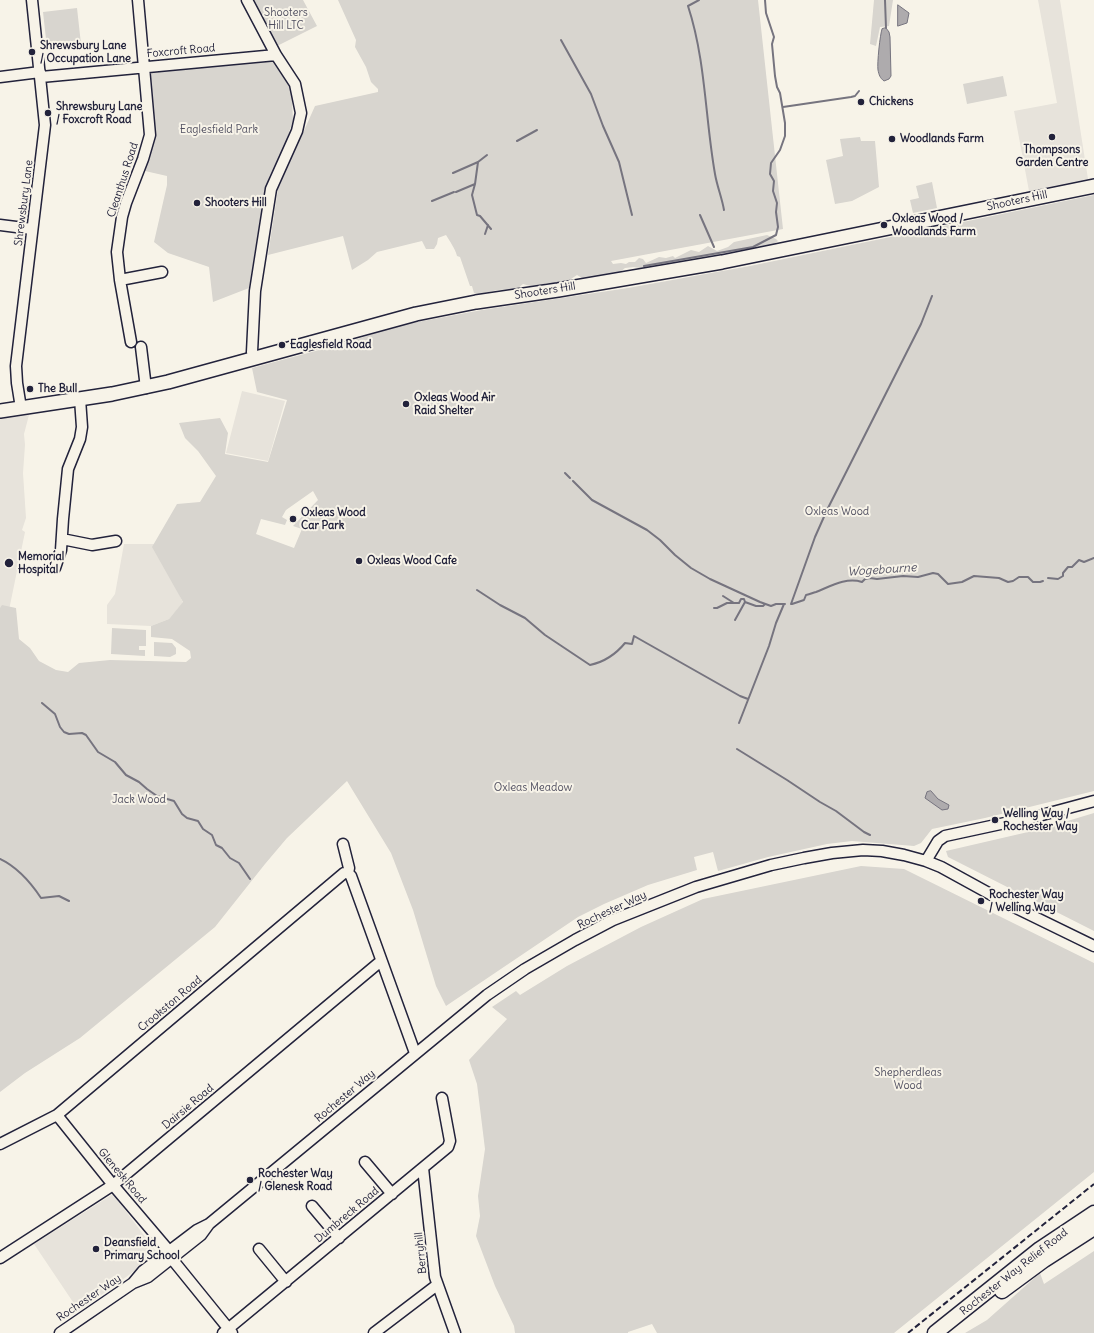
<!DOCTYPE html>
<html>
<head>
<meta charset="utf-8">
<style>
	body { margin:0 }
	canvas { display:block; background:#f7f3e8 }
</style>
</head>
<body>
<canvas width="1094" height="1333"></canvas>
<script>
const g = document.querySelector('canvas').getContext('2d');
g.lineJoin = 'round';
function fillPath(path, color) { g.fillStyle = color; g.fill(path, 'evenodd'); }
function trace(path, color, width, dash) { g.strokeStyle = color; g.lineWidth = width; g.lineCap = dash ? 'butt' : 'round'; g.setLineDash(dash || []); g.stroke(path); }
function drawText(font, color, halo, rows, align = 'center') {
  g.font = font + ' Delius,sans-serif'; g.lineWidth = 4; g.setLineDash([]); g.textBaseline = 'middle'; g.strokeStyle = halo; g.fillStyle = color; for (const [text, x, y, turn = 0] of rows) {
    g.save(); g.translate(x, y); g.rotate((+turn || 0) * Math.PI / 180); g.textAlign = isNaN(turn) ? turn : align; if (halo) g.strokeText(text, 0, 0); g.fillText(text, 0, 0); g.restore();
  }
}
const built = new Path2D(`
	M1038,0H1060L1088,179L1029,191L1014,111L1057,103Z
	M242,391L285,401L268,461L226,453Z
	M29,415L24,434L25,445L23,473L26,518L22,530L25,532L0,654V419Z
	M124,544H158L183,603L169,619L151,626L107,624V605L115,594Z
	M113,1194L158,1254L79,1311L34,1244Z`);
const green = new Path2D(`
	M253,0H303L317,26L277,46Z
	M338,0H758L783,229L611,261L613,264L621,263L626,264L629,262H635L639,258L643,259L646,263L659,257L666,258L673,256L675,258L691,250L699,252L708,246L717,251L728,247L734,242L767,235L776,239L778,241L774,244L724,255L722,254L644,269L634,267L625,268L620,272L588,278H582L577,275L568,281L557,283H546L543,285L530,286L523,284L517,289L498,290L479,294L474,293L472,286H470L460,257L457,256C455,248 450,242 446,235L438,238L437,244L434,249H426L422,241L377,252L368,260L352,270L343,236L268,255L278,189L315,106L378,92V89L371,82L366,67L355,47L356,40Z
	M874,0H893L889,26L880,27L876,46L870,44Z
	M77,8L81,44L47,48L43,12Z
	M273,58L291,84L293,120L285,145L270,175L265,189L249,288L213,302L209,267L168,253L154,242L167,185V176L145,171L153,136L147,70Z
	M1003,76L1007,96L967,104L963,84Z
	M860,137L861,141H875L879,187L852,201L835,204L826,160L843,156L840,139Z
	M932,182L937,208L913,213L910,200L919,198L916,186Z
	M1094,195V791L985,818L932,829L921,843L914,846L852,841L827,844L768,857L718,871L713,852L694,857L697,870L648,885L604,904L578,917L446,1006L436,986L413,910L391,853L347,781L287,838L265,864L215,927L80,1038L25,1073L0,1092V608L2,605L16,608L19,639L30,648L39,661L56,670L68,672L79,663L110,660L186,662L191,658L190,651L172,639L151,637V626L169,619L183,602L152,547L177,504L200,502L216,476L198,451L185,438L179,423L220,418L228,433L225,454L268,462L287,400L257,392L252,368L349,342L396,326L482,310L628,288L750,266ZM313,491L318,500L293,526L302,529L294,548L256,534L261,519L285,525L287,520L282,517L286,510Z
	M112,628L146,630V646H139V650H145V656L111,654Z
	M154,642L172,643L176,648V654L170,657L154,656Z
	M1094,813V931L948,857L946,851L1041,829Z
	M861,866L904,869L1094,963V1172L894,1333H657L652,1324L628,1332V1333H515L514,1326L495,1286L476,1236L480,1216L478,1196L485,1149L477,1084L469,1060L507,1019L492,1007L516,991L520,995L567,966L641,927L703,899Z
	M1094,1251V1333H965L987,1320L1040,1273L1044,1284Z`);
const water = new Path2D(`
	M898,5L909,13L907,23L898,26Z
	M886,28L889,32L890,37L891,76L889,79L884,81C880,78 879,75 878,70C877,63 880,35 882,29Z
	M931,791L938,799L949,805L948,809L942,810L925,798L927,792Z`);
const stream = new Path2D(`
	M699,0L688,6C706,61 705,118 715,174C717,186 722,198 724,210
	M885,0L886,28
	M561,40L591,94L603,126L619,162L632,215
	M783,107L851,97L855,96L859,91
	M517,141L537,130
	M453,173L478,162L487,155
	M475,184L472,195L477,215L480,216L491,229
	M456,192L475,184L478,162
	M432,201L454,192
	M700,215L714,247
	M485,234L488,225
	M644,266L753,247L776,235L778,227L776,212L777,203L773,191L774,181L770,174L771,163L780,150L785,136V123L780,93L777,87L775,76L772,44L774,37L766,13L765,0
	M565,473L570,478
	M573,481L592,500L647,530L660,540L675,555L691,568L710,579L760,602L771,606L776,604H785
	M1048,578L1058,579L1063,576V573L1068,567H1072L1079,560L1084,562L1094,558
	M477,590L500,605L525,618L545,635L590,665C604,662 616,654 625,643L632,644L634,636L740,696L748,699
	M723,596L734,603
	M791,604L815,537L827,510L921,324L932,296
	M792,604L804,600L806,595C811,594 812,593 816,592C831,586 846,577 862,582L865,579L870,578L877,579L903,576L918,577L933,573L938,574L948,584L962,582L974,576L999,578L1008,582L1013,581L1019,577H1028L1033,582H1040L1043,581
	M714,608H717L727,603H739L741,599H744L745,602L756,606H763L765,604
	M735,620L745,602
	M42,703L55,714L60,727L64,732L69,734L82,733L86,735L98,752L115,762L126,775L139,782L147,789L157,796L174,801L182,814L187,818L198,821L203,829L212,835L216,845L222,848L230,858L239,863L250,879
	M739,723L769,646L776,623L784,604
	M737,749L787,780L820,802L836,811L864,832L870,835
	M0,859C17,867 31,883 41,898L59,896L69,901`);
const minor = new Path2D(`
	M247,0L276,55L295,84L301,113L297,131L271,189L255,291L252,352L254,359
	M0,77L40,72
	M41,77L276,55
	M0,225L32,229
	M120,280L162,272
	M131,342L120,280L117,252L122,217L126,203L143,159L150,135L138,0
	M141,347L146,388
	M21,408L17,383L16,366L45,125L32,0
	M62,539L92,545L116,541
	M55,568L61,550L63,519L68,469L80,439L82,427L80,399
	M343,844L349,868L348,873
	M926,861L938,841L945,836L1042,815L1094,801
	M57,1115L113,1185L170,1252
	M0,1144L57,1115L344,873H348L351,876L415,1053
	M365,1162L392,1194
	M423,1168L435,1277L455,1333
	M312,1206L339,1238
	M259,1249L286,1282
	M0,1258L113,1185L381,961
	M172,1259L232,1333
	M133,1283L143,1271L197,1230L209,1224L487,995L525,969L575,940L613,920L696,887L771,865L804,858L832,853L863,850L882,851L904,855L926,861L941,867L1012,906L1094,946
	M60,1333L133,1283L148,1277L201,1235L209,1224
	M223,1333L448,1147L450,1141L442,1098
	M374,1333L437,1285`);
const major = new Path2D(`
	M0,411L112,394L168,382L416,314L476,302L558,290L722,262L1094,186`);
const highway = new Path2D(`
	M1002,1291L1044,1260L1094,1228
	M935,1333L1040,1249L1094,1213`);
const rail = new Path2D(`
	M908,1333L1094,1184`);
const markers = [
	[32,52,4,"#22223b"],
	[861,102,4,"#22223b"],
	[48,113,4,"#22223b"],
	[1052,137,4,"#22223b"],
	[892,139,4,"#22223b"],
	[197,203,4,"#22223b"],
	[884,225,4,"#22223b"],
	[282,345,4,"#22223b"],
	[30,389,4,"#22223b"],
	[406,404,4,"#22223b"],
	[293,519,4,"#22223b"],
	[359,561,4,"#22223b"],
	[9,563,5,"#22223b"],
	[995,820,4,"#22223b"],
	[981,901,4,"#22223b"],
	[250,1180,4,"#22223b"],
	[96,1249,4,"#22223b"]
];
const parkNames = [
	["Shooters",286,13],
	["Hill LTC",286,26],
	["Eaglesfield Park",219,130],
	["Oxleas Wood",837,512],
	["Oxleas Meadow",533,788],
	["Jack Wood",139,800],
	["Shepherdleas",908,1073],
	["Wood",908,1086]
];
const poiNames = [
	["Shrewsbury Lane",40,46],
	["/ Occupation Lane",40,59],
	["Chickens",869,102],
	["Shrewsbury Lane",56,107],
	["/ Foxcroft Road",56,120],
	["Woodlands Farm",900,139],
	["Thompsons",1052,150,"center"],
	["Garden Centre",1052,163,"center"],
	["Shooters Hill",205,203],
	["Oxleas Wood /",892,219],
	["Woodlands Farm",892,232],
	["Eaglesfield Road",290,345],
	["The Bull",38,389],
	["Oxleas Wood Air",414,398],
	["Raid Shelter",414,411],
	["Oxleas Wood",301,513],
	["Car Park",301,526],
	["Memorial",18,557],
	["Hospital",18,570],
	["Oxleas Wood Cafe",367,561],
	["Welling Way /",1003,814],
	["Rochester Way",1003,827],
	["Rochester Way",989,895],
	["/ Welling Way",989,908],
	["Rochester Way",258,1174],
	["/ Glenesk Road",258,1187],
	["Deansfield",104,1243],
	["Primary School",104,1256]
];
const streetNames = [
	["Foxcroft Road",181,51,-5],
	["Cleanthus Road",123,180,-72],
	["Shooters Hill",1017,201,-12],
	["Shrewsbury Lane",24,203,-83],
	["Shooters Hill",545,291,-9],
	["Rochester Way",612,910,-25],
	["Crookston Road",170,1004,-40],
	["Rochester Way",345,1096,-40],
	["Dairsie Road",188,1107,-40],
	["Glenesk Road",122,1176,50],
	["Dumbreck Road",347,1215,-40],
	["Berryhill",421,1253,-96],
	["Rochester Way Relief Road",1014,1272,-38],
	["Rochester Way",89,1298,-34]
];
const waterNames = [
	["Wogebourne",882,570,-4]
];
fillPath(built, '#e7e3db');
fillPath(green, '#d8d5cf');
fillPath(water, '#aeabad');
trace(water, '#76747f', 1);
trace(stream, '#76747f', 2);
trace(minor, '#22223b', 13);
trace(major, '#22223b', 16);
trace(highway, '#22223b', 17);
trace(minor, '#f7f3e8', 10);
trace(major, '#f7f3e8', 13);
trace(highway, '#f7f3e8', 14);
trace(rail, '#22223b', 2, [6, 3]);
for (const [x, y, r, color] of markers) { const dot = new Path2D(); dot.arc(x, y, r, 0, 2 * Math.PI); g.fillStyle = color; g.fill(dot); trace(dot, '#f7f3e8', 1.5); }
drawText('11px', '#504f60', '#f7f3e8', parkNames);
drawText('bold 11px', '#22223b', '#f7f3e8', poiNames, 'left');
drawText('11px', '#22223b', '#f7f3e8', streetNames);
drawText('italic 12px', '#535263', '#f7f3e8', waterNames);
</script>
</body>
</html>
